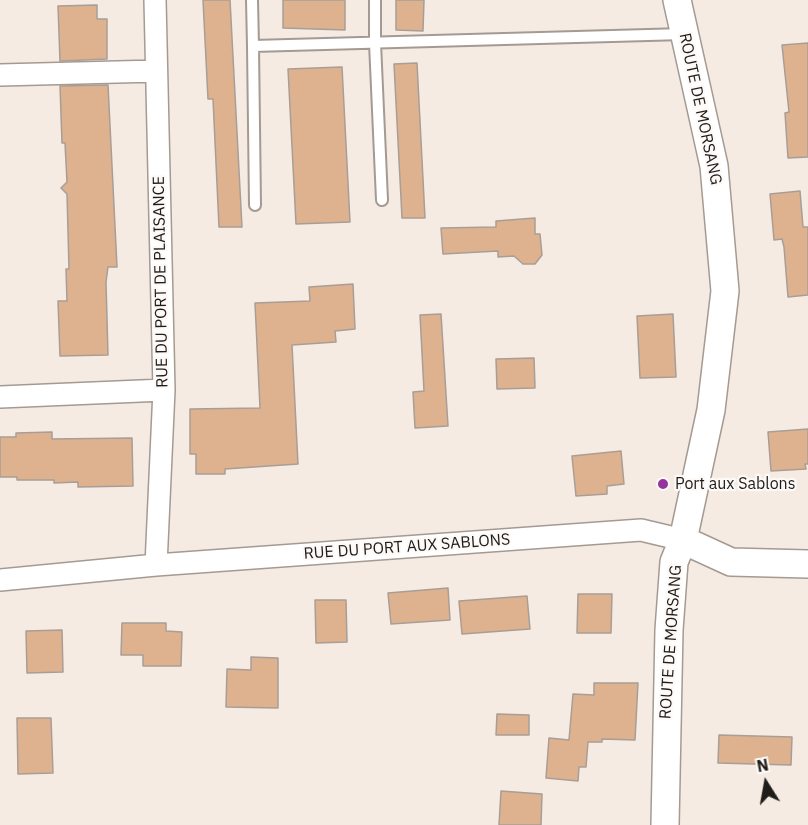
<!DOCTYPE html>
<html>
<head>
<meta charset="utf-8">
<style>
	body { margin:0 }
	#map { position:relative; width:808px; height:825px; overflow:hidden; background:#f5ebe2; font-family:"IBM Plex Sans",sans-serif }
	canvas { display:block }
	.north { position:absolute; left:736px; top:753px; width:60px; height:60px; -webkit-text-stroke:4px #fdf9f6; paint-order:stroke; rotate:349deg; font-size:16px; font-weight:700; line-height:24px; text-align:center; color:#201c19 }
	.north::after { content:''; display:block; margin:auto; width:21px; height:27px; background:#201c19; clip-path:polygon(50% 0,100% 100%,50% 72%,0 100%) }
</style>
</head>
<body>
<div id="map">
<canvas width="808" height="825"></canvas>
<div class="north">N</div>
</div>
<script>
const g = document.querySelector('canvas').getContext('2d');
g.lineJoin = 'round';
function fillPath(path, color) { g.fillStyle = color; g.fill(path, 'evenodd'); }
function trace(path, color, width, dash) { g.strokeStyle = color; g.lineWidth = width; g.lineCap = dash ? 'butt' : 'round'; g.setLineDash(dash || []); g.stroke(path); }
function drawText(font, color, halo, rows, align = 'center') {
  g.font = font + ' "IBM Plex Sans",sans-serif'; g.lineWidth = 4.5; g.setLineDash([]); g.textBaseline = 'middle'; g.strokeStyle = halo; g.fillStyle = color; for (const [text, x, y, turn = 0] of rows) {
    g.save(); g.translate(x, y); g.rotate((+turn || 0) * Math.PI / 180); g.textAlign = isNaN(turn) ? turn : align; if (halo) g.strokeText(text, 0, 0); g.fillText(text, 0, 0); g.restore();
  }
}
const building = new Path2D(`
	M203,0H230L242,227H219L213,99H208Z
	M283,0H345V30L283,28Z
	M396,0H424L423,31L396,30Z
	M97,5V19H107V59L60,61L58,6Z
	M808,43V157L788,158L785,113L789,112L782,45Z
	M417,63L425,218H402L394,64Z
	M342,67L350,222L296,224L288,69Z
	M108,85L117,267H108L106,282L108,355L60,356L58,301H67L66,269H69L67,194L61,188L67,182L65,143H62L60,86Z
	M800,191L803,227H808V295L788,297L784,247L782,239L774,240L770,194Z
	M535,218V234H540L542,255L535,264H523L514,256L498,257V251L443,254L441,228L496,227V221Z
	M353,284L355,329L335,331L336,342L292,345L298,464L225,469V474H196V454H190V409L260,408L255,303L310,301L309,287Z
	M441,314L448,426L415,428L413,392L424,391L420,315Z
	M673,314L676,377L640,378L637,316Z
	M534,358L535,388L497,389L496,359Z
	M808,429V464H805L806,469L771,471L768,432Z
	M52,432V439L132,438L133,486L78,487V482L54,483V480H17V477H0V437H16V433Z
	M621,451L624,484L607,486V494L576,496L572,456Z
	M448,588L450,620L391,624L388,593Z
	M578,594H612L611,633H577Z
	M527,596L530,629L462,634L459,601Z
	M315,600H346L347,642L316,643Z
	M122,623H166V631L182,632L181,666H143V655H121Z
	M62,630L63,672L27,673L26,631Z
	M251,657L278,658V708L226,707L227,669L251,670Z
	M594,683H638L635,740L602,739V742H588L586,767H579L578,781L546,778L549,738L569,740L573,694L594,695Z
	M497,714L529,715V735H496Z
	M17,718H51L53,773L18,774Z
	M719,735L792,737L791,765L718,763Z
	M501,791L542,794L541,825H499Z`);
const service = new Path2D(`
	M252,0L253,46L684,34
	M375,0V43L382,200
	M253,46L255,205`);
const minor = new Path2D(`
	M155,0L164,390L156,565
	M0,75L156,71
	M0,397L164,390
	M0,580L156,565L641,530L683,540`);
const tertiary = new Path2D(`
	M683,540L731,562L808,564
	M665,825L669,630L674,562L683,540L711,410L725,291L714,166L677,0`);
const markers = [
	[663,484,6,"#94349c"]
];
const streetNames = [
	["ROUTE DE MORSANG",700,109,78],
	["RUE DU PORT DE PLAISANCE",161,282,-91],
	["RUE DU PORT AUX SABLONS",407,547,-4],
	["ROUTE DE MORSANG",671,642,-86]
];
const poiNames = [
	["Port aux Sablons",675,484]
];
fillPath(building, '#deb28e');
trace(building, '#a89e97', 1.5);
trace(service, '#a49a92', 14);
trace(minor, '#a49a92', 24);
trace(tertiary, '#a49a92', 30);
trace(service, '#fff', 10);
trace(minor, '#fff', 21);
trace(tertiary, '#fff', 27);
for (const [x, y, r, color] of markers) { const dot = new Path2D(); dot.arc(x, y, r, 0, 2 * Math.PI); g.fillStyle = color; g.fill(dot); trace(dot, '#fdf9f6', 2); }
drawText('16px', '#201c19', '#fdf9f6', streetNames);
drawText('16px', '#201c19', '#fdf9f6', poiNames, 'left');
</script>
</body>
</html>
